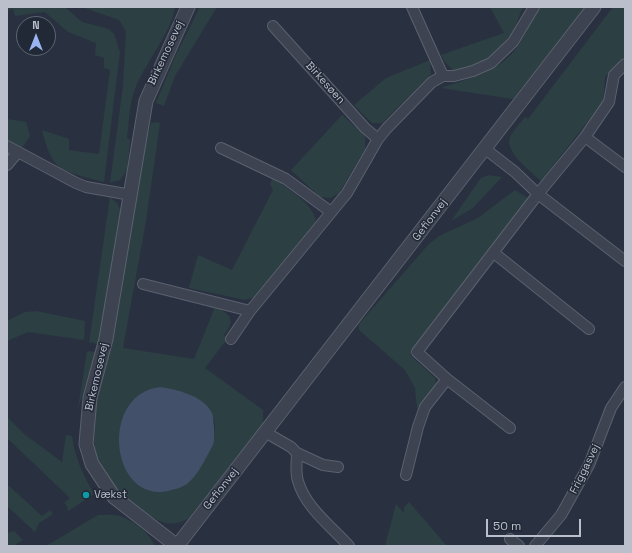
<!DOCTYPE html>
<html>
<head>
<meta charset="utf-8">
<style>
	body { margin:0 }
	#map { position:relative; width:632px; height:553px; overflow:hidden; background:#293141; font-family:"Space Grotesk",sans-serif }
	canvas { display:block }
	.frame { position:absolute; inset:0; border:8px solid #babfcb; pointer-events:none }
	.north { position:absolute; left:16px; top:16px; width:40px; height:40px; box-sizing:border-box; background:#212836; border:1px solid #5e6472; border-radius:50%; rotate:0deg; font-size:11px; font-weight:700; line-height:16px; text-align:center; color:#babfcb }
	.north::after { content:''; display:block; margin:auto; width:14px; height:18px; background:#98b4f1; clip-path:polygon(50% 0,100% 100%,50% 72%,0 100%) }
	.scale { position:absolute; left:486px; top:519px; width:95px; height:18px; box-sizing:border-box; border:2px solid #babfcb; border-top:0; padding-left:5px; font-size:12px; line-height:14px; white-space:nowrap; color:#babfcb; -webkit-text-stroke:3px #212836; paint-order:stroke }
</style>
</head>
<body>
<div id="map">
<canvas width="632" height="553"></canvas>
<div class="frame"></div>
<div class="north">N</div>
<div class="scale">50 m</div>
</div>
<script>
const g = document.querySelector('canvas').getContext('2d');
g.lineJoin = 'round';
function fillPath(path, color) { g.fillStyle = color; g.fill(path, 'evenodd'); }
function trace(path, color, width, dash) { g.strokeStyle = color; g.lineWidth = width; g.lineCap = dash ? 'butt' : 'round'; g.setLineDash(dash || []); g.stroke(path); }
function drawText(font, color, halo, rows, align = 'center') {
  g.font = font + ' "Space Grotesk",sans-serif'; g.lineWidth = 3; g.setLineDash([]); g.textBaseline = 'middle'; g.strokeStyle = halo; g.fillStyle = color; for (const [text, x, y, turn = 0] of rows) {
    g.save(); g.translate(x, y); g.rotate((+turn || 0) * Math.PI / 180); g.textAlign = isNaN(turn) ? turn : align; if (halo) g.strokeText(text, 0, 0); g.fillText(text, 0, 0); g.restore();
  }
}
const green = new Path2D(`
	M7,7H65L82,22L109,29L114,34L120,52L104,182C95,180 63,172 57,165C49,156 45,142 42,130L69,139V150L99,154L110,70L104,68V58L95,55L96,43L68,32L45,12L15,16L13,9L7,11Z
	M82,7H175C172,33 141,67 133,95C129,108 129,124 127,138L130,140L127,170L120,180L110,183L123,86L126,31L119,20Z
	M200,7H217L175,76L164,106L156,103L175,57Z
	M490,7H525L521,11L513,33L498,50L482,63L454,71L445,62L441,55L504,33Z
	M541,7H586L513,99L441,88C467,79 498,72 515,50C526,36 529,20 541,7Z
	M613,7H625V56L605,77L603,102L541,181C532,172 504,152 510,137C513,130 521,123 525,117L528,119Z
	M430,60L431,74L382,123H372L354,105L386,78Z
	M342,115L365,136V149L339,193L330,198L320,197L291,170Z
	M7,119L26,122L30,136L22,148L7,140Z
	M156,122L160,123L146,221L123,348L194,359L215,307C231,314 236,320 224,335L228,338L205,368L263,410V424L188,519C167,529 159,521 141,510C120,497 100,472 95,448C87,409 106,369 114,332C128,263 133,192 151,123ZM208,408C226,432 205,458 192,478Z
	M489,175L502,177L473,208L451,221L481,178Z
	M272,179C286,186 314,205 316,221L255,297L245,300L189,288L198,255L232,270L273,190L270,184Z
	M515,190L531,200L410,355L435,378L436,386L417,409L415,388L405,370L359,330V324L428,245L439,236L478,218Z
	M110,197L117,203L121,212L111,285L98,344L89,342Z
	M36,311L85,321L84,340L28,332L7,341V321L25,312Z
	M87,351L96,352L78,409Z
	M7,417L24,434L62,462L66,435L72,436C75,458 83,475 94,494L68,511L67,506L64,503L70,498L7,438Z
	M7,484L42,516L50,510L53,514L39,523L35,532L7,506Z
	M409,502L447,546H385L396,504L404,513V507Z
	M98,515C104,515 114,514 120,516C134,521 149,533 155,546H46Z
	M14,531L23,540L13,546H7V533Z`);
const water = new Path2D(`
	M160,387C176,389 204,396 212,413C214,417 213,422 214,426C214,432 215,438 213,445C206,457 199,474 188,483C182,488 175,489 168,491C110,503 99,394 160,387Z`);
const minor = new Path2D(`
	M412,7L443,76
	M273,26L365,128L378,139
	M585,137L625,167
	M7,146L76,183L86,187L131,195
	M221,148L286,179L331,212
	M484,148L515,172L538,194L625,261
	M7,165L18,152
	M494,253L589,329
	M143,284L250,311
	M231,339L250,311L347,193L378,139L387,128L432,82L443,76H454L473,71L491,63L513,42L534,7
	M510,428L447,379L417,352L538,194L585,137L609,102L614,75L625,64
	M265,432L291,447L297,453C297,462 295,472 298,481C305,507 332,527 349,546
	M297,453L323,465L338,467
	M406,475L418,427L425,407L447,379
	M510,539L519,546
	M535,546L561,515L589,465L611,408L625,387`);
const tertiary = new Path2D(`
	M177,546L594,7
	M177,546L114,497L92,464L86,444L90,398L106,339L146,101L188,7`);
const markers = [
	[86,495,4,"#0f9aa8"]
];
const streetNames = [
	["Birkemosevej",166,53,-65],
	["Birkesøen",325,83,48],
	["Gefionvej",430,220,-53],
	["Birkemosevej",97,377,-77],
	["Friggasvej",585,469,-64],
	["Gefionvej",221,489,-52]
];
const poiNames = [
	["Vækst",94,495]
];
fillPath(green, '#2c3f43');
fillPath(water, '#42506a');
trace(minor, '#5b616e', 12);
trace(tertiary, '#5b616e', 15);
trace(minor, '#3d4351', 10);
trace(tertiary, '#3d4351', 13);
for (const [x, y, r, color] of markers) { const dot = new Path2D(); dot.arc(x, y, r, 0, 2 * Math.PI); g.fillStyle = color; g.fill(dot); trace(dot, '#212836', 1.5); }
drawText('11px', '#babfcb', '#212836', streetNames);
drawText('11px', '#babfcb', '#212836', poiNames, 'left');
</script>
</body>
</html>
